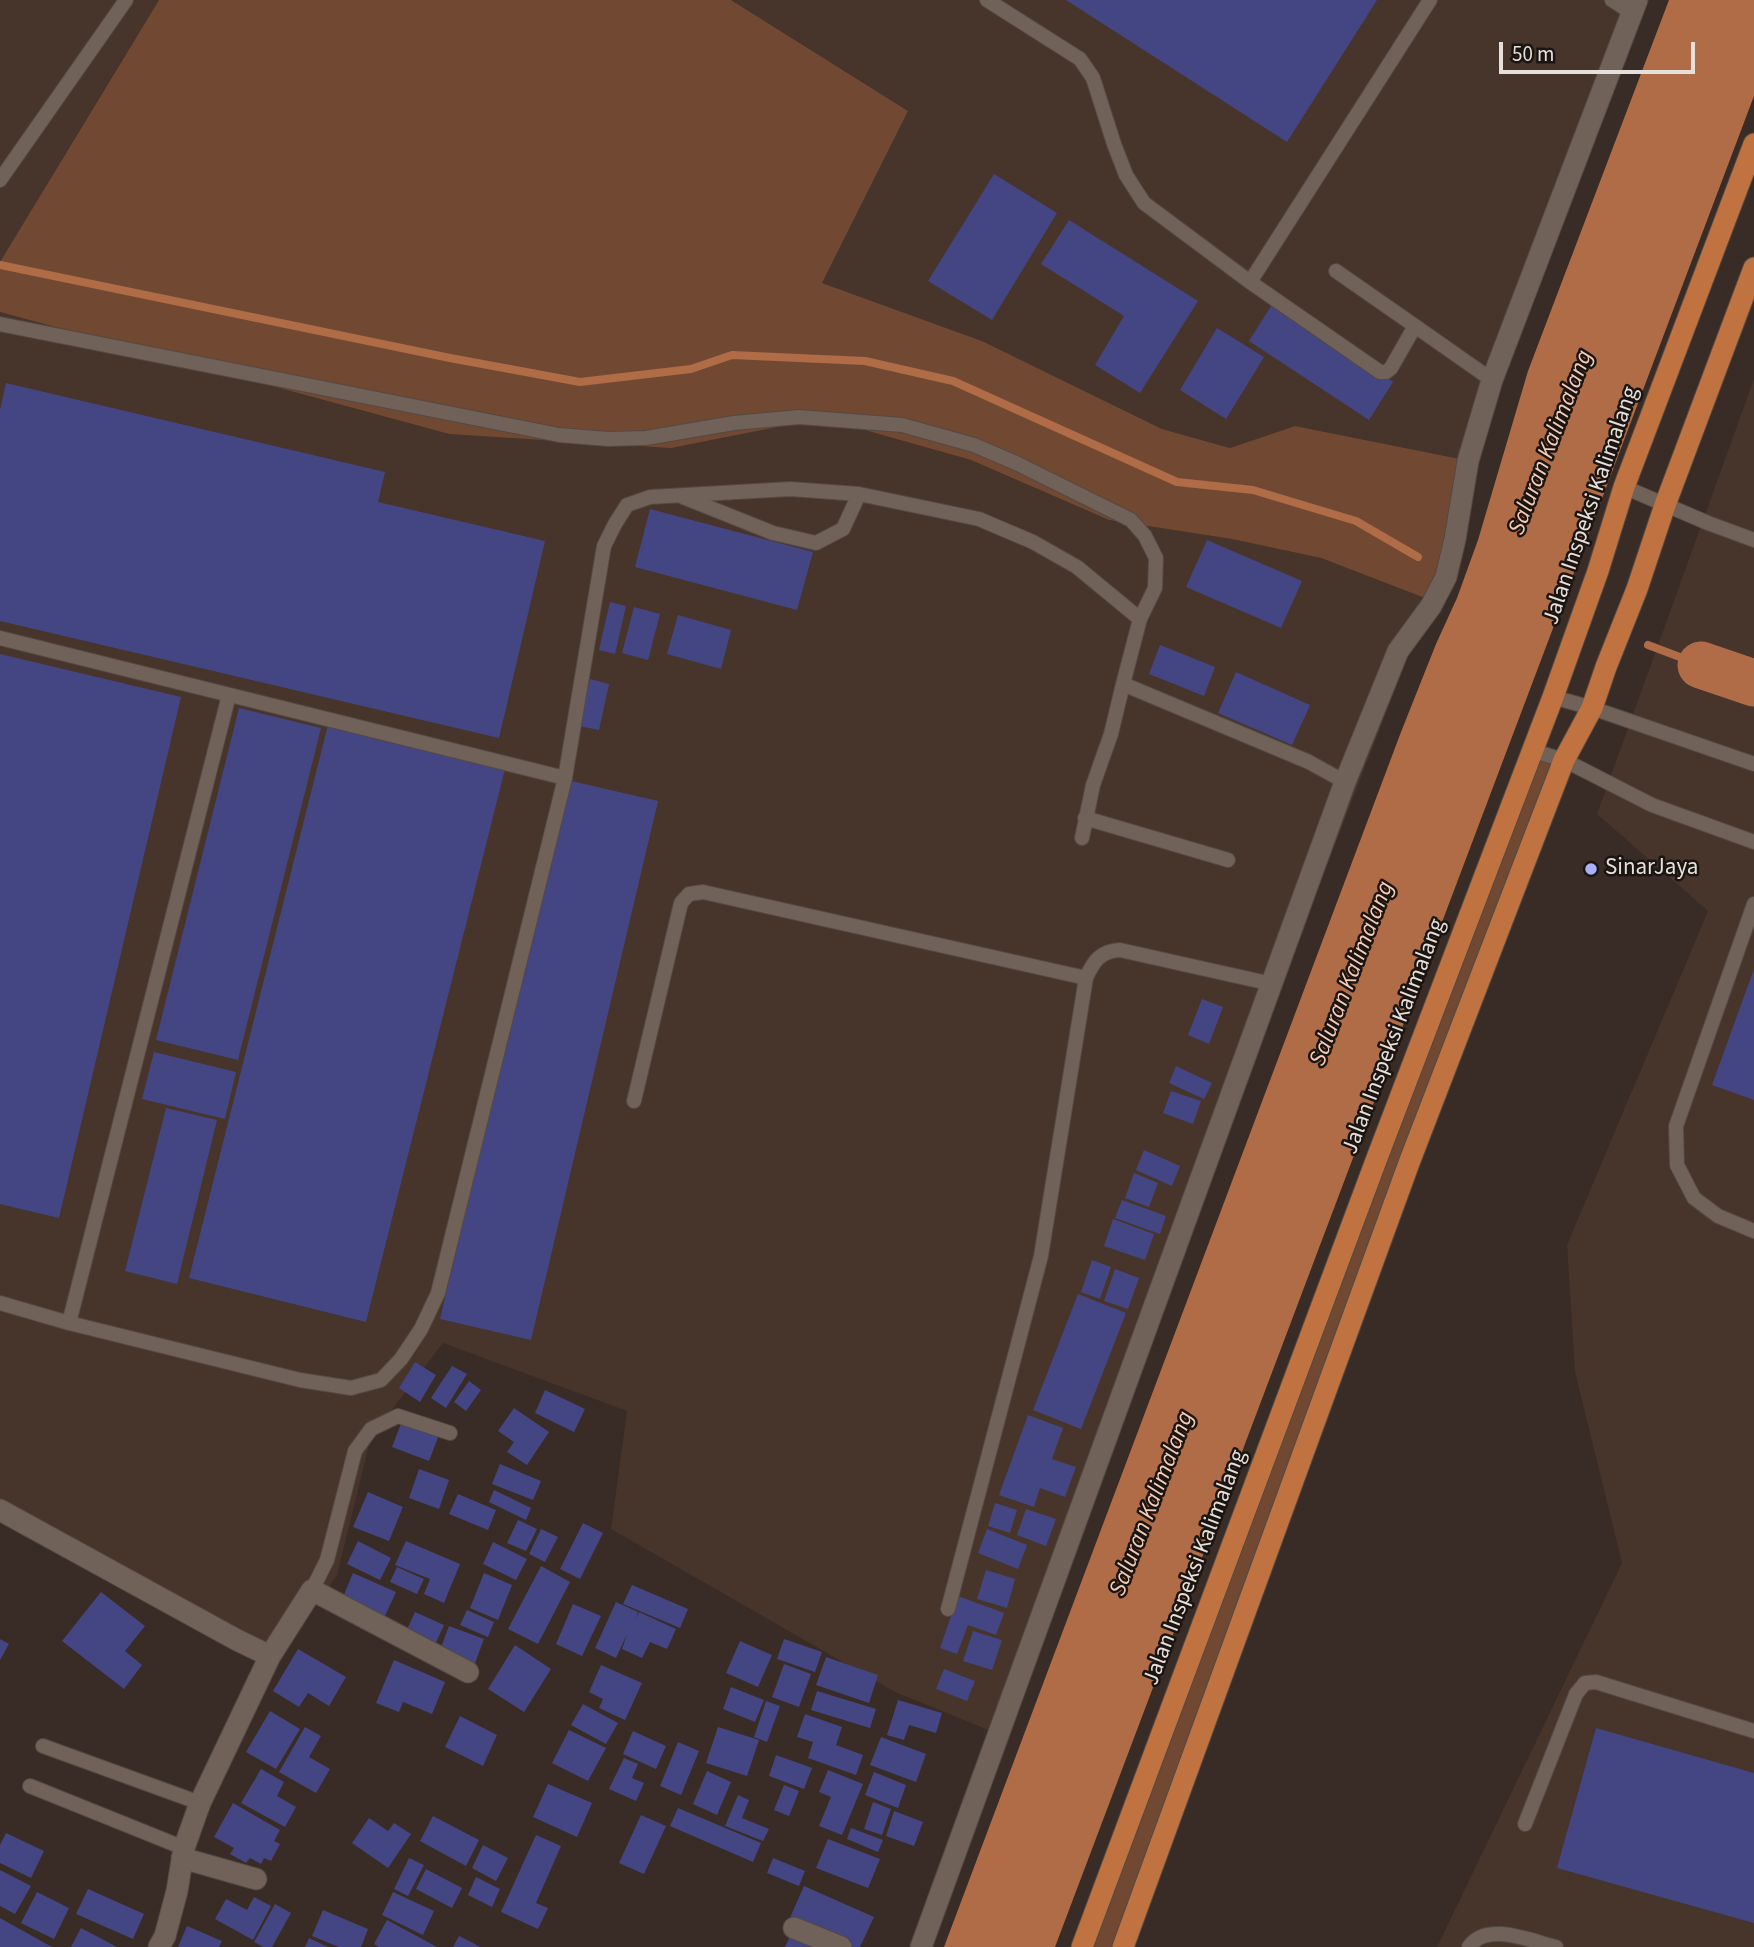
<!DOCTYPE html>
<html>
<head>
<meta charset="utf-8">
<style>
	body { margin:0 }
	#map { position:relative; width:1754px; height:1947px; overflow:hidden; background:#392b25; font-family:"Source Sans 3",sans-serif }
	canvas { display:block }
	.scale { position:absolute; left:1499px; top:42px; width:196px; height:32px; box-sizing:border-box; border:4px solid #e7dfda; border-top:0; padding-left:9px; font-size:21px; line-height:24px; white-space:nowrap; color:#e7dfda; -webkit-text-stroke:5px #1b1512; paint-order:stroke }
</style>
</head>
<body>
<div id="map">
<canvas width="1754" height="1947"></canvas>
<div class="scale">50 m</div>
</div>
<script>
const g = document.querySelector('canvas').getContext('2d');
g.lineJoin = 'round';
function fillPath(path, color) { g.fillStyle = color; g.fill(path, 'evenodd'); }
function trace(path, color, width, dash) { g.strokeStyle = color; g.lineWidth = width; g.lineCap = dash ? 'butt' : 'round'; g.setLineDash(dash || []); g.stroke(path); }
function drawText(font, color, halo, rows, align = 'center') {
  g.font = font + ' "Source Sans 3",sans-serif'; g.lineWidth = 5; g.setLineDash([]); g.textBaseline = 'middle'; g.strokeStyle = halo; g.fillStyle = color; for (const [text, x, y, turn = 0] of rows) {
    g.save(); g.translate(x, y); g.rotate((+turn || 0) * Math.PI / 180); g.textAlign = isNaN(turn) ? turn : align; if (halo) g.strokeText(text, 0, 0); g.fillText(text, 0, 0); g.restore();
  }
}
const built = new Path2D(`
	M0,0H159L0,262Z
	M731,0H1647L1465,460L1295,426L1230,448L1162,429L982,341L822,283L908,111Z
	M0,312L449,434L821,418L971,460L1109,520L1233,539L1321,558L1430,600L991,1731L895,1692L611,1529L627,1411L443,1343L371,1437L337,1575L282,1654L0,1514Z
	M1754,379V1947H1437L1622,1563L1575,1372L1567,1245L1708,911L1597,814Z`);
const green = new Path2D(`
	M159,0H731L908,111L822,283L982,341L1162,429L1230,448L1295,426L1465,460L1430,600L1321,558L1232,539L1109,520L971,460L822,418L671,448L449,434L0,312V262Z
	M1533,751L1564,760L1123,1947H1082Z`);
const water = new Path2D(`
	M1669,0H1754V96L1055,1947H944L1401,732L1436,644L1457,598L1478,540L1528,371Z`);
const stream = new Path2D(`
	M0,265L450,358L580,382L691,369L732,355L865,361L953,381L1177,482L1253,490L1356,521L1418,557
	M1648,645L1701,665`);
const river = new Path2D(`
	M1701,665L1754,683`);
const building = new Path2D(`
	M1066,0H1377L1287,142Z
	M994,174L1057,213L992,320L928,281Z
	M1069,220L1198,301L1140,393L1095,365L1124,316L1041,264Z
	M1273,303L1393,382L1369,420L1249,341Z
	M1217,328L1264,357L1226,419L1180,390Z
	M6,383L385,472L378,502L545,541L499,738L0,621V410Z
	M650,509L813,552L797,610L635,567Z
	M1207,540L1302,581L1281,628L1186,587Z
	M610,602L626,606L615,654L599,650Z
	M634,607L660,614L648,660L622,653Z
	M678,615L731,630L721,669L667,654Z
	M1160,645L1215,667L1204,696L1149,674Z
	M0,654L181,697L59,1218L0,1204Z
	M1236,672L1310,705L1292,745L1218,713Z
	M590,679L609,684L599,730L579,726Z
	M239,708L321,728L238,1060L156,1040Z
	M328,725L505,769L366,1322L189,1278Z
	M567,780L658,801L531,1340L440,1319Z
	M1754,969V1100L1712,1085Z
	M1202,999L1223,1007L1209,1044L1188,1035Z
	M154,1052L236,1072L225,1119L142,1099Z
	M1176,1066L1212,1083L1204,1099L1169,1083Z
	M1171,1091L1201,1101L1193,1124L1163,1113Z
	M166,1108L217,1120L177,1284L125,1271Z
	M1144,1150L1180,1166L1172,1186L1136,1170Z
	M1134,1173L1158,1183L1149,1207L1125,1198Z
	M1122,1200L1166,1216L1160,1234L1115,1218Z
	M1113,1219L1154,1234L1145,1260L1104,1246Z
	M1092,1260L1111,1267L1100,1299L1081,1292Z
	M1115,1269L1139,1278L1128,1309L1104,1301Z
	M1078,1294L1126,1313L1081,1429L1033,1410Z
	M415,1362L436,1375L420,1402L399,1388Z
	M452,1366L467,1374L446,1408L431,1398Z
	M469,1381L481,1390L466,1411L454,1402Z
	M545,1390L585,1409L574,1432L535,1413Z
	M514,1408L549,1432L527,1465L507,1452L514,1442L498,1431Z
	M1028,1415L1063,1428L1052,1459L1076,1467L1065,1497L1040,1488L1034,1507L999,1495Z
	M402,1421L439,1435L429,1461L392,1447Z
	M500,1464L541,1481L533,1500L492,1484Z
	M419,1469L449,1480L439,1509L409,1498Z
	M494,1490L531,1508L526,1520L489,1502Z
	M368,1492L403,1507L389,1541L353,1527Z
	M458,1494L496,1510L488,1530L449,1514Z
	M995,1503L1017,1510L1010,1533L988,1526Z
	M1026,1509L1056,1519L1046,1546L1017,1535Z
	M518,1520L537,1529L526,1551L507,1543Z
	M583,1523L603,1533L580,1579L560,1569Z
	M541,1529L558,1537L545,1562L529,1554Z
	M987,1529L1027,1545L1018,1569L978,1553Z
	M358,1541L391,1558L380,1580L347,1564Z
	M406,1541L460,1564L444,1603L424,1594L430,1579L395,1565Z
	M493,1542L527,1559L516,1580L483,1564Z
	M541,1566L570,1582L538,1644L508,1629Z
	M397,1567L424,1579L417,1594L390,1582Z
	M986,1570L1015,1579L1007,1608L977,1599Z
	M353,1573L396,1592L385,1616L343,1597Z
	M484,1573L512,1585L498,1620L470,1608Z
	M632,1585L688,1609L680,1628L623,1604Z
	M101,1592L145,1626L125,1651L142,1665L124,1689L62,1641Z
	M958,1596L1004,1613L996,1635L968,1625L957,1654L940,1648Z
	M616,1602L638,1612L635,1620L639,1612L676,1629L667,1649L650,1642L642,1658L622,1649L627,1634L616,1658L595,1648Z
	M573,1604L601,1616L582,1656L556,1644Z
	M467,1610L494,1622L488,1637L460,1625Z
	M415,1612L444,1625L433,1649L404,1636Z
	M449,1626L484,1639L474,1666L439,1653Z
	M973,1631L1002,1640L992,1670L963,1661Z
	M0,1639L9,1644L0,1660Z
	M784,1639L822,1652L815,1672L777,1659Z
	M740,1641L772,1655L758,1687L726,1673Z
	M515,1645L551,1669L524,1712L488,1689Z
	M298,1649L346,1677L329,1706L308,1693L299,1707L273,1691Z
	M826,1657L878,1675L869,1703L816,1685Z
	M394,1660L445,1682L432,1714L403,1702L399,1712L376,1703Z
	M784,1664L811,1674L799,1707L772,1697Z
	M601,1665L642,1683L625,1720L599,1708L603,1699L589,1692Z
	M944,1669L975,1681L967,1701L936,1689Z
	M731,1687L764,1700L755,1722L723,1709Z
	M817,1691L876,1709L870,1728L811,1710Z
	M898,1700L942,1713L936,1733L909,1725L904,1740L887,1735Z
	M766,1701L780,1706L767,1742L754,1737Z
	M583,1704L618,1723L606,1744L571,1725Z
	M270,1711L300,1729L276,1769L246,1752Z
	M805,1714L842,1727L836,1745L863,1755L856,1775L808,1758L813,1742L797,1737Z
	M460,1716L497,1735L483,1766L445,1747Z
	M305,1727L321,1736L309,1757L330,1769L316,1793L279,1772Z
	M718,1727L759,1740L747,1776L706,1763Z
	M1596,1728L1754,1773V1923L1557,1868Z
	M569,1730L606,1748L588,1781L552,1763Z
	M633,1731L666,1746L656,1769L623,1754Z
	M881,1737L926,1754L916,1782L870,1765Z
	M678,1742L699,1751L681,1795L660,1786Z
	M776,1755L812,1768L804,1789L769,1776Z
	M624,1758L638,1764L632,1778L644,1783L636,1801L609,1789Z
	M261,1769L284,1782L277,1796L296,1807L285,1827L241,1803Z
	M828,1770L863,1784L842,1835L819,1826L831,1797L819,1792Z
	M707,1771L731,1782L717,1815L693,1804Z
	M874,1772L906,1785L898,1808L865,1795Z
	M548,1784L592,1803L577,1837L533,1817Z
	M784,1785L799,1791L789,1816L774,1810Z
	M738,1795L749,1800L742,1818L769,1829L763,1841L725,1826Z
	M873,1802L891,1809L882,1835L864,1829Z
	M233,1803L280,1830L274,1841L280,1844L271,1861L264,1858L261,1864L250,1858L246,1863L230,1854L234,1848L214,1837Z
	M678,1808L761,1843L753,1862L670,1826Z
	M894,1811L923,1822L914,1846L886,1836Z
	M641,1815L666,1826L644,1874L619,1863Z
	M433,1816L479,1840L466,1866L420,1841Z
	M369,1818L388,1831L394,1823L411,1834L388,1868L352,1843Z
	M851,1828L883,1840L878,1852L847,1839Z
	M6,1833L44,1851L31,1878L0,1863V1845Z
	M536,1835L561,1846L536,1903L548,1908L538,1929L501,1912Z
	M828,1839L880,1859L868,1888L816,1868Z
	M483,1845L508,1858L496,1881L472,1868Z
	M409,1858L424,1865L408,1896L394,1889Z
	M773,1858L805,1871L799,1886L767,1873Z
	M426,1869L462,1888L452,1908L416,1889Z
	M0,1870L31,1886L15,1914L0,1906Z
	M476,1877L500,1889L492,1907L468,1895Z
	M804,1886L874,1917L860,1947H850L789,1920Z
	M88,1889L144,1914L133,1939L76,1914Z
	M37,1892L69,1908L54,1939L21,1923Z
	M393,1892L434,1911L423,1935L382,1915Z
	M254,1897L271,1906L253,1940L215,1919L226,1899L247,1910Z
	M275,1904L291,1913L272,1947H263L254,1942Z
	M323,1910L368,1929L361,1947H339L312,1936Z
	M0,1918L52,1947H0Z
	M387,1920L437,1947H379L374,1944Z
	M187,1926L222,1941L219,1947H178Z
	M81,1928L117,1947H71Z
	M459,1936L475,1944L480,1947H453Z
	M790,1936L815,1947H785Z
	M309,1938L328,1947H305Z`);
const lane = new Path2D(`
	M987,0L1080,59L1093,78L1114,144L1126,175L1144,203L1250,282L1380,372H1386L1391,368L1415,326L1492,380
	M1612,0L1632,13
	M0,180L126,0
	M1336,271L1415,326
	M1250,282L1430,0
	M0,324L559,435L608,439L646,438L734,423L799,417L902,425L974,445L1016,463L1131,520L1145,536L1156,558L1155,588L1140,619L1123,684L1309,762L1345,782
	M1624,487L1708,523L1754,540
	M683,497L773,533L816,543L843,529L859,494
	M0,638L565,778
	M1553,697L1592,708L1754,764
	M1533,751L1564,760L1652,805L1754,842
	M1085,818L1228,860
	M1082,838L1093,785L1111,734L1123,684
	M1754,904L1676,1126L1677,1165L1694,1198L1718,1216L1754,1231
	M634,1101L681,903L689,894L703,892L1086,978
	M0,1303L69,1323L300,1380L351,1388L381,1380L401,1359L421,1329L438,1293L565,778L604,546L615,524L627,505L650,497L790,489L859,494L979,519L1033,542L1077,567L1140,619
	M69,1323L229,695
	M312,1590L327,1560L355,1451L371,1429L398,1416L450,1433
	M948,1609L1041,1256L1086,978C1093,962 1100,951 1120,950L1272,984
	M43,1746L200,1803
	M30,1786L184,1848
	M1525,1824L1576,1694L1585,1683L1596,1682L1754,1731
	M1469,1947C1486,1921 1531,1941 1556,1947`);
const street = new Path2D(`
	M0,1510L237,1640L270,1656L200,1803L184,1848L177,1891L165,1936L159,1947
	M270,1656L312,1590L468,1672
	M182,1858L256,1879
	M794,1928L841,1947
	M921,1947L1345,782L1398,651L1431,606L1446,577L1455,539L1468,461L1492,380L1637,0`);
const primary = new Path2D(`
	M1082,1947L1377,1158L1553,697L1598,571L1624,487L1754,144
	M1123,1947L1409,1163L1564,760L1592,708L1606,667L1637,589L1665,505L1754,268`);
const markers = [
	[1591,869,7,"#aab0fc"]
];
const streetNames = [
	["Jalan Inspeksi Kalimalang",1592,506,-71],
	["Jalan Inspeksi Kalimalang",1395,1037,-69],
	["Jalan Inspeksi Kalimalang",1196,1568,-69]
];
const poiNames = [
	["SinarJaya",1605,869]
];
const waterNames = [
	["Saluran Kalimalang",1552,443,-69],
	["Saluran Kalimalang",1353,974,-69],
	["Saluran Kalimalang",1153,1504,-69]
];
fillPath(built, '#47342b');
fillPath(green, '#714933');
fillPath(water, '#b06c46');
trace(stream, '#b06c46', 8);
trace(river, '#b06c46', 47);
fillPath(building, '#444684');
trace(lane, '#534943', 16);
trace(street, '#534943', 23);
trace(primary, '#534943', 23);
trace(lane, '#706159', 14);
trace(street, '#706159', 21);
trace(primary, '#c07241', 21);
for (const [x, y, r, color] of markers) { const dot = new Path2D(); dot.arc(x, y, r, 0, 2 * Math.PI); g.fillStyle = color; g.fill(dot); trace(dot, '#1b1512', 2.5); }
drawText('23px', '#e7dfda', '#1b1512', streetNames);
drawText('23px', '#e7dfda', '#1b1512', poiNames, 'left');
drawText('italic 24px', '#f4ccb8', '#1b1512', waterNames);
</script>
</body>
</html>
